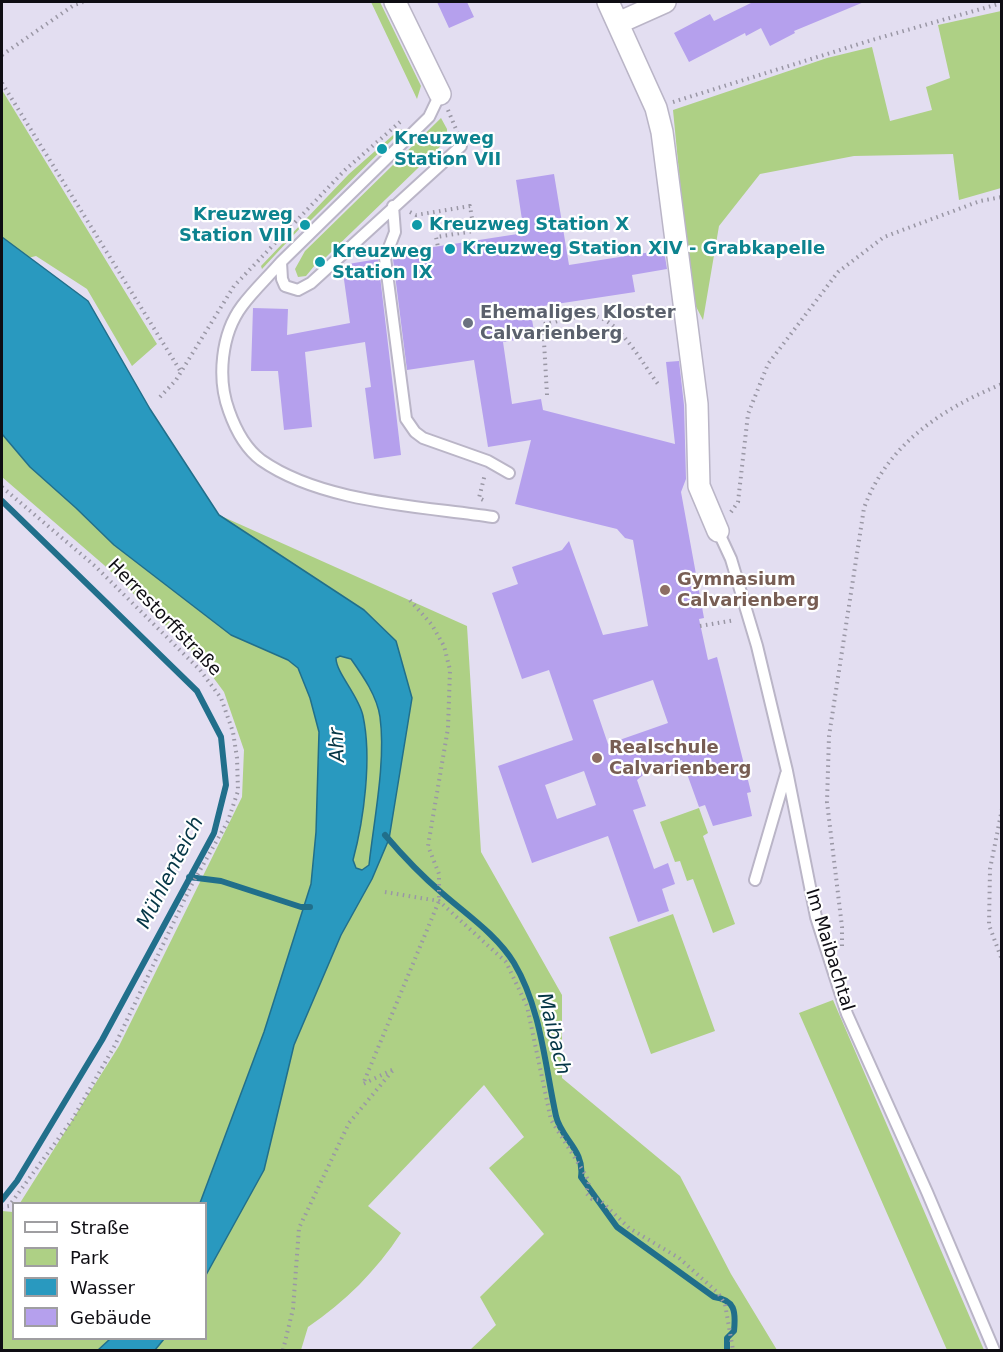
<!DOCTYPE html>
<html>
<head>
<meta charset="utf-8">
<style>
	body { margin:0 }
	#map { position:relative; width:1003px; height:1352px; overflow:hidden; background:#e3def1; font-family:"DejaVu Sans",sans-serif }
	canvas { display:block }
	.frame { position:absolute; inset:0; border:3px solid #0e0d13; pointer-events:none }
	.legend { position:absolute; left:12px; top:1202px; width:195px; height:138px; box-sizing:border-box; background:#fff; border:2px solid #9f9ea1; margin:0; padding:8px 10px; list-style:none; font-size:18px; color:#0e0d13 }
	.legend li { display:flex; align-items:center; gap:12px; height:30px }
	.legend b { width:30px; border:2px solid #9f9ea1 }
</style>
</head>
<body>
<div id="map">
<canvas width="1003" height="1352"></canvas>
<div class="frame"></div>
<ul class="legend">
<li><b style="height:8px;background:#fff"></b>Straße</li>
<li><b style="height:16px;background:#aed085"></b>Park</li>
<li><b style="height:16px;background:#2999bf"></b>Wasser</li>
<li><b style="height:16px;background:#b5a0ed"></b>Gebäude</li>
</ul>
</div>
<script>
const g = document.querySelector('canvas').getContext('2d');
g.lineJoin = 'round';
function fillPath(path, color) { g.fillStyle = color; g.fill(path, 'evenodd'); }
function trace(path, color, width, dash) { g.strokeStyle = color; g.lineWidth = width; g.lineCap = dash ? 'butt' : 'round'; g.setLineDash(dash || []); g.stroke(path); }
function drawText(font, color, halo, rows, align = 'center') {
  g.font = font + ' "DejaVu Sans",sans-serif'; g.lineWidth = 4.5; g.setLineDash([]); g.textBaseline = 'middle'; g.strokeStyle = halo; g.fillStyle = color; for (const [text, x, y, turn = 0] of rows) {
    g.save(); g.translate(x, y); g.rotate((+turn || 0) * Math.PI / 180); g.textAlign = isNaN(turn) ? turn : align; if (halo) g.strokeText(text, 0, 0); g.fillText(text, 0, 0); g.restore();
  }
}
const green = new Path2D(`
	M371,2H380L421,86L417,99Z
	M1001,11V188L959,200L953,154L854,156L760,174L719,226L703,320L691,297L673,110L827,58L872,47L890,121L932,110L926,87L950,78L938,25Z
	M2,90L157,344L132,366L87,289L36,256L28,258L2,237Z
	M441,118L447,129V140L325,258L320,259L306,276L298,277L295,269L305,251Z
	M400,129L402,130L309,222L302,226L262,269L261,266L349,174Z
	M2,434L30,467L76,508L114,545L231,635L288,660L298,668L310,698L319,732L316,832L311,884L264,1032L200,1203H20L119,1046L242,797L244,750L224,692L198,657L104,565L2,477Z
	M219,515L467,626L481,852L562,995V1078L680,1176L731,1274L777,1350H470L496,1325L480,1297L544,1234L489,1168L524,1137L484,1085L368,1206L401,1233C376,1271 345,1302 308,1327L301,1350H155L164,1339L206,1338V1275L264,1170L294,1045L341,935L372,879L389,839L396,641L364,610Z
	M340,656L351,659C363,676 377,696 380,717C386,762 374,820 369,865L362,870L356,868L353,860C364,820 372,757 363,716C359,696 336,673 336,658Z
	M699,808L708,833L703,836L735,924L713,933L693,879L687,881L680,861L675,862L660,822Z
	M673,914L715,1031L651,1054L609,937Z
	M833,1000L984,1350H947L799,1013Z
	M2,1211L13,1212L14,1338L110,1339L98,1350H2Z`);
const water = new Path2D(`
	M2,237L88,301L150,409L219,515L364,610L396,641L412,698L389,839L372,879L341,935L294,1045L264,1170L206,1275V1204L200,1203L264,1032L311,884L316,832L319,732L310,698L298,668L288,660L231,635L114,545L76,508L30,467L2,434ZM340,656L351,659C363,676 377,696 380,717C386,762 374,819 369,865L362,870L356,868L353,860C364,819 372,758 363,716C359,696 336,673 336,658Z
	M110,1339V1338L164,1339L155,1350H98Z`);
const stream = new Path2D(`
	M385,835C402,855 422,876 442,893C467,915 497,935 514,963C541,1008 545,1066 556,1116C561,1139 585,1150 581,1177L617,1227L714,1297C735,1300 736,1311 734,1331L727,1338V1350
	M189,877L221,881L301,907H310
	M2,1200L17,1181L102,1040L214,833L226,785L221,737L197,691L2,501`);
const building = new Path2D(`
	M437,2H467L474,17L449,28Z
	M753,2H864L794,31L795,33L770,46L761,28L746,36L745,33L689,62L674,33L710,14L714,21Z
	M554,174L569,265L664,250L667,269L632,275L635,292L530,308L535,337L503,342L512,404L541,399L543,410L675,444L666,362L679,361L684,405L686,479L681,492L704,618L699,619L708,660L717,657L751,792L747,793L752,816L713,826L705,805L699,807L682,760L648,771L637,780L646,806L633,810L654,869L668,863L675,884L662,889L669,911L638,922L608,836L532,863L498,766L573,740L549,670L522,679L492,593L518,584L512,567L562,550L569,541L603,635L648,626L633,540L625,538L617,529L515,504L531,440L488,447L474,360L407,370L393,259L395,253L524,233L516,180ZM653,680L668,723L608,744L593,700ZM584,771L596,805L557,819L545,785Z
	M378,259L401,455L374,459L365,388L371,387L365,342L305,352L312,427L284,430L278,371H251L253,308L288,309L287,335L350,323L342,265Z`);
const path = new Path2D(`
	M2,55L74,5L83,2
	M2,83L181,372
	M673,102L872,40L1002,3
	M448,110L458,134
	M410,212L416,215L470,206L474,231L436,237L438,247
	M547,395L543,324C558,322 579,314 594,316C620,320 643,365 658,384
	M160,397L176,380L234,286L345,170L400,122
	M2,487L95,566L200,670L221,698L233,732L237,758L238,791L228,821L191,886L115,1045L72,1120L9,1206L2,1207
	M483,500L479,498L485,474
	M731,512L738,502L748,414L768,364L838,272L884,237L980,201L1002,197
	M700,626L735,620
	M1002,809L990,869L989,925L1002,960
	M385,892L439,901L506,962L527,1006L551,1120L585,1174L589,1182L586,1193L592,1199L600,1200L629,1228L679,1258L718,1293L725,1304L733,1350
	M842,946V927L827,802L829,736L864,508C887,445 941,409 1002,384
	M283,1350L293,1309L299,1228L349,1123L394,1069L363,1084L439,901V874L428,846L448,728L450,670L444,646L432,625L408,598`);
const lane = new Path2D(`
	M440,94L429,117L281,262L282,279L285,286L298,290L311,283L461,146
	M393,206L395,232L385,258L406,419L415,432L423,438L488,461L509,473
	M281,262C268,277 253,291 242,306C221,334 217,379 229,411C235,428 245,448 261,460C322,503 420,506 493,517
	M718,531L731,559L757,646L787,771L816,917L847,1014L927,1192L994,1350
	M755,880L786,774`);
const street = new Path2D(`
	M395,2L440,94
	M608,2L656,108L662,132L697,404L699,486L718,531
	M618,23L665,2`);
const markers = [
	[382,149,6,"#0f9aa8"],
	[305,225,6,"#0f9aa8"],
	[417,225,6,"#0f9aa8"],
	[450,249,6,"#0f9aa8"],
	[320,262,6,"#0f9aa8"],
	[468,323,6,"#6b7280"],
	[665,590,6,"#8d6e63"],
	[597,758,6,"#8d6e63"]
];
const cultureNames = [
	["Kreuzweg",394,139],
	["Station VII",394,160],
	["Kreuzweg",293,215,"right"],
	["Station VIII",293,236,"right"],
	["Kreuzweg Station X",429,225],
	["Kreuzweg Station XIV - Grabkapelle",462,249],
	["Kreuzweg",332,252],
	["Station IX",332,273]
];
const worshipNames = [
	["Ehemaliges Kloster",480,313],
	["Calvarienberg",480,334]
];
const educationNames = [
	["Gymnasium",677,580],
	["Calvarienberg",677,601],
	["Realschule",609,748],
	["Calvarienberg",609,769]
];
const streetNames = [
	["Herrestorffstraße",164,618,46],
	["Im Maibachtal",829,950,73]
];
const waterNames = [
	["Ahr",338,745,-93],
	["Mühlenteich",171,873,-63],
	["Maibach",553,1034,76]
];
fillPath(green, '#aed085');
fillPath(water, '#2999bf');
trace(water, '#216f8b', 1.5);
trace(stream, '#216f8b', 6);
fillPath(building, '#b5a0ed');
trace(lane, '#bab5c7', 14);
trace(street, '#bab5c7', 24);
trace(path, '#9a97a5', 4, [1.5, 4.5]);
trace(lane, '#fff', 10);
trace(street, '#fff', 21);
for (const [x, y, r, color] of markers) { const dot = new Path2D(); dot.arc(x, y, r, 0, 2 * Math.PI); g.fillStyle = color; g.fill(dot); trace(dot, '#fff', 2); }
drawText('bold 18px', '#0d838f', '#fff', cultureNames, 'left');
drawText('bold 18px', '#5b616d', '#fff', worshipNames, 'left');
drawText('bold 18px', '#785e54', '#fff', educationNames, 'left');
drawText('18px', '#0e0d13', '#fff', streetNames);
drawText('italic 20px', '#053646', '#fff', waterNames);
</script>
</body>
</html>
